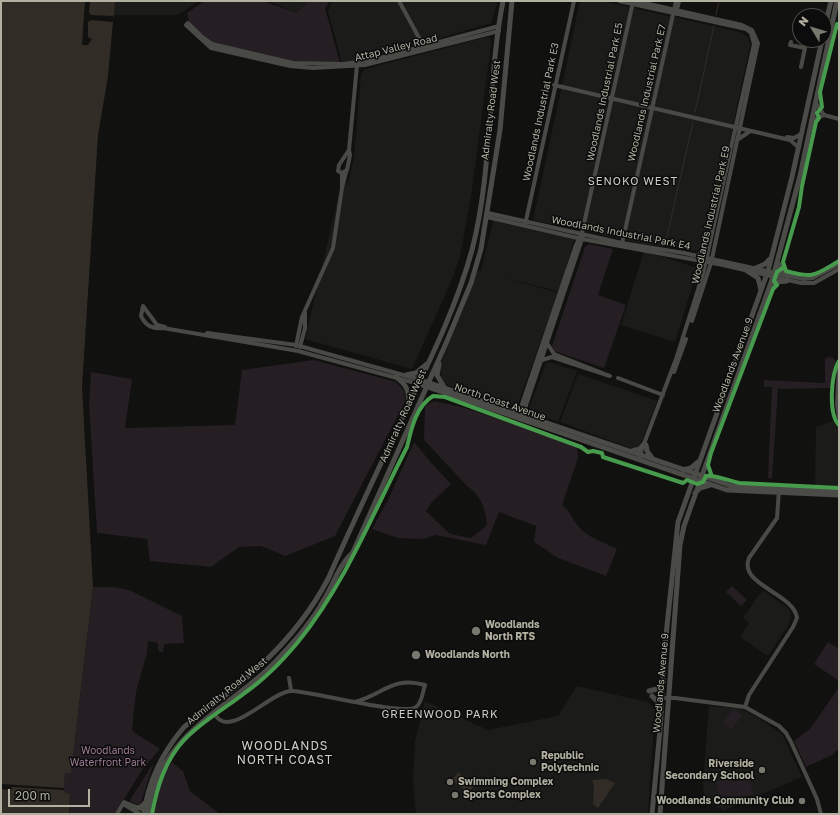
<!DOCTYPE html>
<html>
<head>
<meta charset="utf-8">
<style>
	body { margin:0 }
	#map { position:relative; width:840px; height:815px; overflow:hidden; background:#111110; font-family:"Golos Text",sans-serif }
	canvas { display:block }
	.frame { position:absolute; inset:0; border:2px solid #b1b0a1; pointer-events:none }
	.north { position:absolute; left:792px; top:8px; width:40px; height:40px; box-sizing:border-box; background:#0b0c0b; border:1px solid #4d4e47; border-radius:50%; rotate:308deg; font-size:11px; font-weight:700; line-height:16px; text-align:center; color:#b1b0a1 }
	.north::after { content:''; display:block; margin:auto; width:14px; height:18px; background:#79786e; clip-path:polygon(50% 0,100% 100%,50% 72%,0 100%) }
	.scale { position:absolute; left:8px; top:789px; width:82px; height:18px; box-sizing:border-box; border:2px solid #b1b0a1; border-top:0; padding-left:5px; font-size:12px; line-height:14px; white-space:nowrap; color:#b1b0a1; -webkit-text-stroke:3px #0b0c0b; paint-order:stroke }
</style>
</head>
<body>
<div id="map">
<canvas width="840" height="815"></canvas>
<div class="frame"></div>
<div class="north">N</div>
<div class="scale">200 m</div>
</div>
<script>
const g = document.querySelector('canvas').getContext('2d');
g.lineJoin = 'round';
function fillPath(path, color) { g.fillStyle = color; g.fill(path, 'evenodd'); }
function trace(path, color, width, dash) { g.strokeStyle = color; g.lineWidth = width; g.lineCap = dash ? 'butt' : 'round'; g.setLineDash(dash || []); g.stroke(path); }
function drawText(font, color, halo, rows, align = 'center') {
  g.font = font + ' "Golos Text",sans-serif'; g.lineWidth = 3; g.setLineDash([]); g.textBaseline = 'middle'; g.strokeStyle = halo; g.fillStyle = color; for (const [text, x, y, turn = 0] of rows) {
    g.save(); g.translate(x, y); g.rotate((+turn || 0) * Math.PI / 180); g.textAlign = isNaN(turn) ? turn : align; if (halo) g.strokeText(text, 0, 0); g.fillText(text, 0, 0); g.restore();
  }
}
const built = new Path2D(`
	M115,1H199L177,15H113Z
	M269,1H308L297,13Z
	M332,1H498L491,23L424,43L342,63L328,11Z
	M580,1H602L740,32L748,37L750,45L708,243L704,249L696,251L644,244L533,220Z
	M487,37L490,38L491,44L471,197L460,257L451,282L412,369L305,339L339,194L349,180L354,158L361,74L365,69Z
	M493,221L574,239L560,292L503,277L558,293L517,407L444,384L439,368L478,270L481,271Z
	M644,251L698,268L675,342L621,325Z
	M549,362L577,371L558,422L528,411L546,363Z
	M578,374L657,401L638,451L560,422Z
	M835,420L839,425V487L815,485L816,427Z
	M764,591L789,609L791,614L789,624L768,656L740,637L749,623L743,618L761,592Z
	M577,686L648,702L655,709L648,814H416L413,782L415,741L425,701L488,730L558,716Z
	M709,706L739,708L757,717L779,732L783,736L802,777L723,811L704,799L703,784Z`);
const green = new Path2D(`
	M204,1H263L297,13L308,1H330L325,8L340,63L290,62L209,42L189,21L187,13Z
	M589,244L613,249L598,295L626,305L604,368L554,351L552,346L585,247Z
	M832,357L838,363L835,367L833,388L778,389L772,478H768L772,387H764V380L825,383V358Z
	M314,360L396,382L404,391L406,400L335,536L285,556L261,546L239,547L211,567L150,561L147,539L97,533L89,405L91,372L132,379L125,428L235,425L242,370Z
	M434,401L462,407L577,445L578,458L562,505C571,512 572,519 579,527C587,537 605,543 617,549L606,576L558,558L534,542L536,526L499,512L486,545L436,535L423,539L398,538L372,529L389,498L414,442L434,466L451,484L432,502L426,511L450,534L471,538L487,525C485,507 481,496 467,486L424,440L425,406Z
	M732,586L747,600L741,606L726,592Z
	M93,587H113L129,590L182,616L184,643L164,644L163,652L158,651V643L148,641L147,653L136,692L132,730C140,738 150,741 160,749L142,770L115,814H69L70,794L64,792L65,773H71Z
	M828,642L839,649V681L814,664Z
	M839,687V700L837,704L839,705V751L837,750L832,755L806,767L794,741L810,729Z
	M733,709L742,715L732,729L723,723Z
	M154,762L140,805L131,802L130,800Z
	M172,762L183,771L190,791L220,814H152C156,794 161,778 172,762Z
	M748,773L753,794L722,803L716,782Z`);
const water = new Path2D(`
	M1,1H115L108,76L98,135L82,387L93,587L71,773H65L64,792L70,794L69,814H1Z
	M458,772L475,784L469,793L452,781Z
	M606,779L615,783L598,808L593,804L594,785L592,780Z`);
const pier = new Path2D(`
	M85,1H90L89,12L91,15L113,16V22L91,20L88,22V37L92,39L88,45H82Z
	M1,784L64,788V790L12,787L11,790L1,789Z`);
const stream = new Path2D(`
	M716,15L719,1
	M695,112L714,26
	M665,245L693,122`);
const minor = new Path2D(`
	M399,1L424,47
	M619,1L746,29L751,33L754,44L703,274L676,359L639,457
	M636,1L742,25L752,30L758,43L711,263L692,321
	M677,10L679,1
	M499,31L365,65L313,68L290,66L211,48L186,25L188,23L202,37L212,44L293,63L344,64L376,59L499,26
	M791,42L790,45L805,48L801,67
	M554,85L790,140L798,147
	M815,102L824,115
	M811,121L824,115L839,119
	M787,137L794,138L801,134
	M737,140L749,132
	M342,173L347,170L350,155L349,150L357,65
	M342,173L338,171L339,165L349,150
	M342,188L346,172
	M488,213L622,243L684,253L804,279L813,278L839,264
	M487,217L582,239L723,265L801,283H814L839,269
	M525,225L574,1
	M622,244L676,1
	M698,255L709,246
	M143,306L141,316C146,326 152,329 163,328L298,351L419,384
	M143,306L157,325L165,327
	M207,333L296,345L421,380
	M296,346L302,317L333,248L342,188V173
	M300,347L305,328V313
	M542,360L552,357L610,376L554,354L547,343
	M839,366L837,404L839,417
	M674,372L686,339
	M618,378L663,395
	M518,416L576,245L582,233L633,2
	M522,417L583,236
	M289,678L291,690
	M662,698H675L745,707L779,726L786,733L791,742L817,799L821,814
	M745,707L749,695L793,627L797,618C794,593 738,585 749,558L777,518L779,490
	M216,716C231,739 273,689 293,691C314,692 405,716 416,707C422,703 423,691 425,685C392,676 384,694 355,702
	M123,804L140,814
	M117,814L124,802L146,811`);
const major = new Path2D(`
	M824,31L831,1
	M777,262L788,276
	M756,268L765,264L770,259
	M747,271L758,278L761,290
	M771,288L778,282L787,281
	M439,364L437,375L444,387
	M406,375L416,373L427,364
	M396,377C406,384 409,390 409,403
	M421,380L732,486L839,490
	M419,384L727,490L839,495
	M646,445L647,451L652,458
	M632,451L640,449L644,444
	M683,470L691,468L698,462
	M695,493L700,488L710,485
	M649,691L657,689L663,683
	M652,696L659,703V707
	M136,808L141,807L146,802
	M144,814C148,780 162,753 184,727C243,683 293,645 328,579C354,520 381,463 408,406C432,356 457,305 472,250C493,169 487,83 503,1
	M148,814C156,744 211,718 259,677C273,666 285,651 297,638C307,626 317,613 325,598C334,583 339,565 353,552L447,341L471,283L481,249L500,130L512,1
	M652,814L660,730L665,645L678,522L768,271L792,177L822,40
	M660,814L680,545L684,526L773,277L800,176L837,1`);
const cycleway = new Path2D(`
	M837,24L820,92L822,107L817,113L819,118L816,122L802,186L799,207L783,262L786,271C814,279 815,275 839,261
	M839,361C831,374 828,414 839,425
	M711,474L708,465L711,453L773,289L777,285L774,281L777,272L784,267
	M152,814C157,787 165,761 184,740C202,721 226,708 246,692C266,678 283,660 298,642C345,584 373,513 407,447C411,430 416,406 433,396L445,397L581,447L588,452L593,451L602,453L603,457L683,483L687,480L697,484L703,482L706,476C714,474 731,482 740,483L839,488`);
const markers = [
	[476,631,5,"#79786e"],
	[416,655,5,"#79786e"],
	[533,762,4,"#79786e"],
	[762,770,4,"#79786e"],
	[450,782,4,"#79786e"],
	[455,795,4,"#79786e"],
	[802,801,4,"#79786e"]
];
const streetNames = [
	["Attap Valley Road",396,48,-14],
	["Woodlands Industrial Park E5",605,92,-78],
	["Woodlands Industrial Park E7",647,93,-77],
	["Admiralty Road West",491,110,-83],
	["Woodlands Industrial Park E3",541,112,-78],
	["Woodlands Industrial Park E9",711,215,-77],
	["Woodlands Industrial Park E4",621,233,11],
	["Woodlands Avenue 9",733,365,-70],
	["North Coast Avenue",500,402,19],
	["Admiralty Road West",403,416,-66],
	["Woodlands Avenue 9",661,683,-85],
	["Admiralty Road West",227,691,-39]
];
const poiNames = [
	["Woodlands",485,625],
	["North RTS",485,637],
	["Woodlands North",425,655],
	["Republic",541,756],
	["Polytechnic",541,768],
	["Riverside",754,764,"right"],
	["Secondary School",754,776,"right"],
	["Swimming Complex",458,782],
	["Sports Complex",463,795],
	["Woodlands Community Club",794,801,"right"]
];
const parkNames = [
	["Woodlands",108,751],
	["Waterfront Park",108,763]
];
const neighbourhoodNames = [
	["SENOKO WEST",633,182],
	["GREENWOOD PARK",440,715]
];
const quarterNames = [
	["WOODLANDS",285,746],
	["NORTH COAST",285,760]
];
fillPath(built, '#1b1c1a');
fillPath(green, '#251e22');
fillPath(water, '#312c25');
fillPath(pier, '#111110');
trace(stream, '#312c25', 1);
trace(minor, '#494945', 4);
trace(major, '#4b4b47', 5);
trace(cycleway, '#469c4c', 4);
for (const [x, y, r, color] of markers) { const dot = new Path2D(); dot.arc(x, y, r, 0, 2 * Math.PI); g.fillStyle = color; g.fill(dot); trace(dot, '#0b0c0b', 1.5); }
drawText('10px', '#b1b0a1', '#0b0c0b', streetNames);
drawText('bold 10px', '#b1b0a1', '#0b0c0b', poiNames, 'left');
drawText('10px', '#9c7992', '#0b0c0b', parkNames);
g.letterSpacing = '1px';
drawText('11px', '#cdcdc2', '#0b0c0b', neighbourhoodNames);
g.letterSpacing = '0px';
g.letterSpacing = '1px';
drawText('12px', '#cdcdc2', '#0b0c0b', quarterNames);
g.letterSpacing = '0px';
</script>
</body>
</html>
